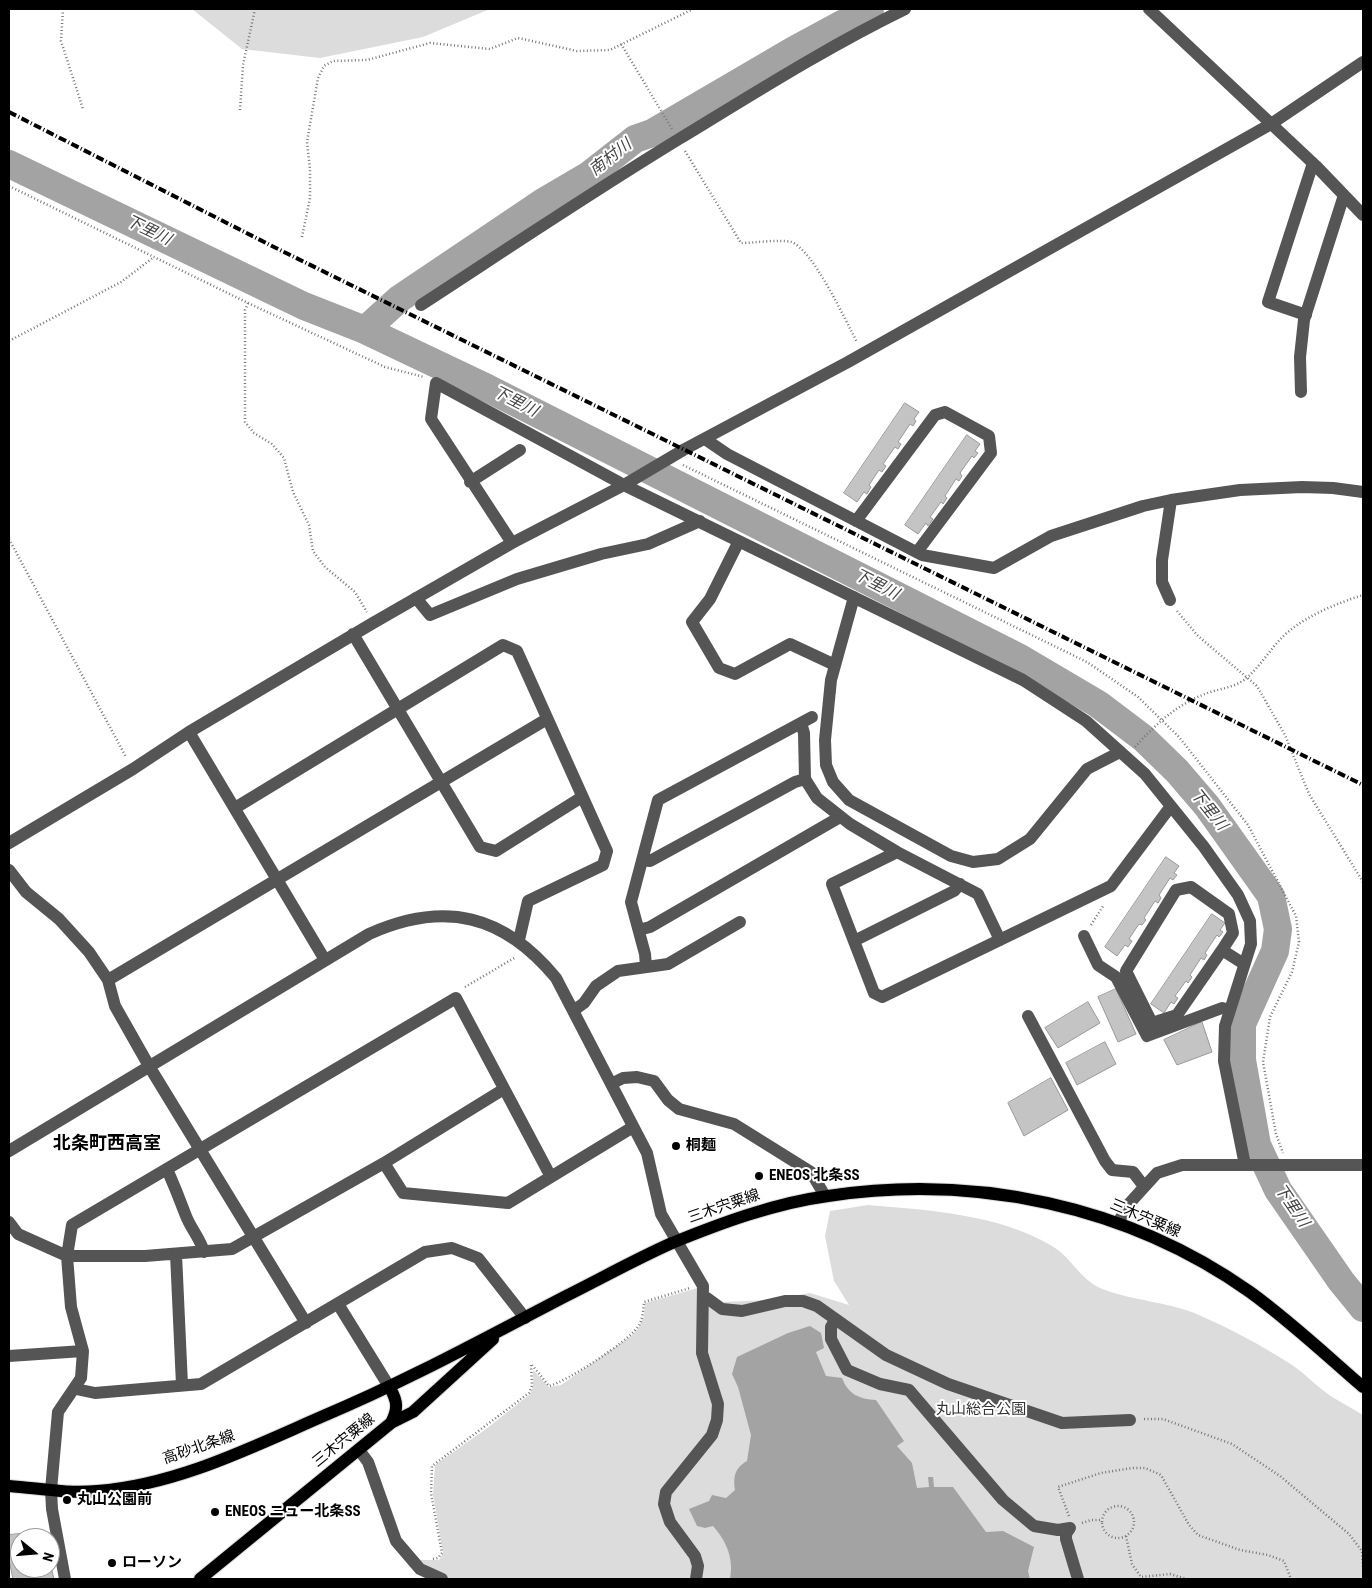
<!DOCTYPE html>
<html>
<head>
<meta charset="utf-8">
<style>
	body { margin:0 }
	#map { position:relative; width:1372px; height:1588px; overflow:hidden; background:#fff; font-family:"Roboto Condensed",sans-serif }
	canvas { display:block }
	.frame { position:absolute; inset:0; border:10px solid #000; pointer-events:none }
	.north { position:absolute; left:10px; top:1528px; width:50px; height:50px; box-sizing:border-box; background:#fff; border:1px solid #999; border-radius:50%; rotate:107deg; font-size:14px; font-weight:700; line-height:20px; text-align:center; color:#000 }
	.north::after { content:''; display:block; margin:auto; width:18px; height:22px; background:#000; clip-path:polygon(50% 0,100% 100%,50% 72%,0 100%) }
</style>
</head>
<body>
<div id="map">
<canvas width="1372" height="1588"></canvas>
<div class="frame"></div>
<div class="north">N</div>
</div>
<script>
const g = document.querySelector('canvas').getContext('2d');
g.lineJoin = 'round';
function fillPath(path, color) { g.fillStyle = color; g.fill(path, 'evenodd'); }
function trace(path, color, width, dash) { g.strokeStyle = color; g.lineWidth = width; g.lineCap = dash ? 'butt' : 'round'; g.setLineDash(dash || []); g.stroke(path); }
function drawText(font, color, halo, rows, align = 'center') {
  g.font = font + ' "Roboto Condensed","Noto Sans JP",sans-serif'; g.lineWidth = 4; g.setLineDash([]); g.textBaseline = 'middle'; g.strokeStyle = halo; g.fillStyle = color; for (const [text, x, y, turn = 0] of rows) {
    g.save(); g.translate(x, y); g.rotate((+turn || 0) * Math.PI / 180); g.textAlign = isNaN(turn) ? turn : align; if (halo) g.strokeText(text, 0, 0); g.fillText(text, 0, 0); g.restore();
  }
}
const green = new Path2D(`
	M192,9H490L423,37L320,58L242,49Z
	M868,1205C929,1210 998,1214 1052,1246C1071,1257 1079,1278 1100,1288C1131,1301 1167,1301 1199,1315C1231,1329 1263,1346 1292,1365C1307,1375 1319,1389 1334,1398C1343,1404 1354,1409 1363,1415V1579H439L420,1560H439L443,1553L433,1494L435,1465L486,1429L529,1395L533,1388V1370L549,1387L561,1385L631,1336L638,1329L644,1316L645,1303L701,1287L708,1308L722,1302L768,1300L810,1293L849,1305L834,1281L825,1236L830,1211Z`);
const water = new Path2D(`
	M810,1326L821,1333L824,1348L816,1352L826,1376L842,1378C848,1394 859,1399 876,1400L904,1441L897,1446L912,1463L917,1488L929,1487L928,1477H933L934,1487H953L986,1532L1003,1531L1034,1547L1028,1571L1030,1579H730C734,1559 727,1542 713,1526L705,1528L697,1526L689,1509L709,1501L712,1495L726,1498L735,1490C733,1476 735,1468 747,1461L751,1435L738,1387L732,1374L737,1357L788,1333Z`);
const river = new Path2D(`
	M9,164L304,306L365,330L487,388L1020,658L1098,704L1143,738L1177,771L1207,806L1271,896L1278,929L1275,951L1242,1024V1060L1257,1145L1278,1190L1341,1281L1363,1308
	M365,330L399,299L543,202L589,175L635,139L652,133L794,50L870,9`);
const building = new Path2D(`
	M905,403L919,412L914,419L916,421L913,426L910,424L898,442L901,444L898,449L895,447L883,464L886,466L882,472L879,470L869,485L871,487L867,494L864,492L857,502L844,493Z
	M967,435L980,444L975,451L978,453L974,458L972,456L960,473L962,476L959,481L956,479L945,496L947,498L943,504L941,502L930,517L933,519L928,526L926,523L918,534L905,525Z
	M1166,857L1179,866L1174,873L1177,875L1173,880L1170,878L1159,895L1161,898L1158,903L1155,901L1144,918L1146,920L1142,925L1139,924L1129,939L1132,941L1128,947L1125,945L1117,956L1105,947Z
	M1212,914L1225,923L1220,930L1223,932L1219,937L1217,935L1205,953L1207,955L1204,960L1201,958L1190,975L1192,977L1188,983L1186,981L1175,996L1178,998L1174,1004L1171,1002L1164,1013L1151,1004Z
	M1116,989L1136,1034L1118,1042L1098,997Z
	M1088,1002L1100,1023L1058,1048L1045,1028Z
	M1202,1022L1212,1052L1177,1065L1164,1040Z
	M1105,1042L1116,1064L1077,1085L1066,1063Z
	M1051,1078L1068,1110L1024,1136L1008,1103Z
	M38,1532L40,1538H20V1568H50V1563L54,1579H13L9,1560V1535Z`);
const path = new Path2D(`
	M63,9L61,41L83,109
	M621,44L672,129
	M240,110L243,65L255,9
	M685,151L741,243C754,243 779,239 791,242C813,249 845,320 857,342
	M9,186L248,303L385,367L424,377
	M302,237L310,198V169L307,142L318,78L324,66L333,61L367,60L430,43L490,49L518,38L577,51L610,50L693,9
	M248,303L245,310V422L254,433L272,444L284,458L293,492L309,525L313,551L325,567L355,592L367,612
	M9,341L121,282L154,257
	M683,465L1087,662L1138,697L1179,737L1248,825L1296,916L1299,942L1292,972L1270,1017L1263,1062L1276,1134L1283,1153
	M9,539L126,757
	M1177,611L1198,636L1257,686L1285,735L1309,794L1363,882
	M1135,747C1156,724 1176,705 1205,694C1217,689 1233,688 1244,680C1261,667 1271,646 1288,632C1308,615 1338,603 1363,595
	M1091,925L1103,906
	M465,987L516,957
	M532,1365L549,1386C566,1382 627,1342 637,1328C643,1321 643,1311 644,1302L690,1288
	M1144,1419H1163L1232,1444L1280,1476L1349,1534L1362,1551L1363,1568
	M1102 1522a16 16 0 1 1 32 0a16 16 0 1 1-32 0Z
	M1069,1516L1058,1487L1101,1473L1132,1468H1145L1161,1475L1189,1525L1198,1535L1240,1550L1268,1555L1284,1561L1291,1579
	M1082,1523L1091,1520H1102
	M1126,1536L1132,1564L1141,1577L1170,1574L1187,1579
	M433,1559L438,1558L442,1553L431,1493L432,1466L529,1393L532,1386L531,1364`);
const minor = new Path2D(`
	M1149,9L1316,166L1363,215
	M421,305C507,249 592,192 679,139C753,94 827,47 905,9
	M1306,315L1268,302L1313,163
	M1301,392L1300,357L1304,320L1344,195
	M705,439L727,454L922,555L994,568L1051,536L1143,506L1171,500L1240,490L1302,487L1333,488L1363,492
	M470,482L520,450
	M856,521L935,415L945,412L989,436L991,453L917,552
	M739,541L710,599L692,622L719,668L735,674L790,644L835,665
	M512,543L431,419L436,383L624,485L1023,680L1086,721L1145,774L1204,847L1238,895L1250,921L1251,944L1225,1026L1224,1061L1245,1165
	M854,597L831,680L825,740L826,765L833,782L849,800L951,856L973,862L998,859L1030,839L1087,769L1120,752
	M416,598L430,615L517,579L601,554L648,544L700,521
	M1170,600L1162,582V560L1171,500
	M353,634L480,847L496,851L582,797
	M801,723L804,733L805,779L817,798L850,824L897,852L978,894L1000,940
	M189,732L325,960
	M235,808L503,645L517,651L607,851L603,865L528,901L519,940
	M9,843L133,769L189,732L373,623L512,543L624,485L685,449L848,362L1271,124L1363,62
	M897,852L832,884L874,993L882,997L1111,886L1171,806
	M642,860L650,861L795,782L805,779
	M9,870L26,892L59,919L89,952L108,980L115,1006L149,1066L306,1323
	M639,930L650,927L840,817
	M1084,936L1098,965L1116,977L1147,1036L1222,1008L1230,1010
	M854,941L954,891L960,884
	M1222,950L1177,1015L1152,1023L1126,971L1176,890L1191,887L1229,914L1233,933L1222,950L1244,964
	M646,966L645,954L631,902L658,800L812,717
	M108,980L547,719
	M573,1011L584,1003L596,986L618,971L668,964L740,922
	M1028,1016L1105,1161L1112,1170L1133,1172L1143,1185
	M611,1084L623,1078L637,1077L654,1081L668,1100L679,1109L734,1124L811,1172L825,1196
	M9,1151L369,934C445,900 504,915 556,978L647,1153L661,1214L703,1286L702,1353L718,1404L717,1420L712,1435L666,1492L664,1504L670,1522L695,1556L698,1566L696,1579
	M384,1163L403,1193L508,1203L633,1127
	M167,1169C174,1185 180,1200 186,1216C191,1229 200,1238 204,1252
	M9,1222L18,1234L67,1256H145L232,1249L384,1163L504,1089
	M1118,1223L1127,1206L1157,1173L1182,1165H1363
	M176,1254L182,1385
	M703,1299L707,1298L722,1309L742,1311L785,1301H803L817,1306L886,1355L948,1384L1062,1423L1130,1420
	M338,1304L390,1388
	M835,1320L831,1327V1339L847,1370L880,1384L909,1390L1003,1500L1034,1526L1058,1530L1070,1528
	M9,1356L83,1351
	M76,1389L95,1393L201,1384L425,1252L452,1248L478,1258L525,1318
	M359,1450L368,1462L396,1541L420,1569L442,1579
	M1070,1528L1066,1534V1539L1078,1579
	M65,1579L52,1509L51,1490L58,1412L81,1378L83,1351L71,1307L67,1256L72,1225L456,998L551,1177`);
const major = new Path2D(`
	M391,1423L413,1412L493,1339
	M9,1486C38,1488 68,1494 97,1491C176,1485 250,1448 321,1417C405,1382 485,1338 566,1296C602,1278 636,1259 672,1243C721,1223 775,1203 828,1196C975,1174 1127,1205 1250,1292C1290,1321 1326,1355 1363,1387
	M200,1579L391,1423C398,1409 398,1402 390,1388`);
const rail = new Path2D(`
	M9,112L274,247L1363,785`);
const markers = [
	[676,1146,5,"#000"],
	[759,1176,5,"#000"],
	[67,1500,5,"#000"],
	[215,1512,5,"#000"],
	[112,1563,5,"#000"]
];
const poiNames = [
	["桐麺",686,1146],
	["ENEOS 北条SS",769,1176],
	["丸山公園前",77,1500],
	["ENEOS ニュー北条SS",225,1512],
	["ローソン",122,1563]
];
const streetNames = [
	["三木宍粟線",724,1207,-19],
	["三木宍粟線",1145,1219,23],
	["三木宍粟線",344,1441,-39],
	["高砂北条線",199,1448,-19]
];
const parkNames = [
	["丸山総合公園",981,1410]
];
const waterNames = [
	["南村川",611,158,-38],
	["下里川",148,231,26],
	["下里川",515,402,27],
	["下里川",876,585,27],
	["下里川",1208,810,51],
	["下里川",1291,1206,56]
];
const quarterNames = [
	["北条町西高室",107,1144]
];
fillPath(green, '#dcdcdc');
fillPath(water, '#a3a3a3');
trace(river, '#a3a3a3', 28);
fillPath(building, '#c4c4c4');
trace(building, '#999', 1);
trace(major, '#dbdbdb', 14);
trace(path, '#777', 2.5, [1, 2.5]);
trace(minor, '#555', 12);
trace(major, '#000', 12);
trace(rail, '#000', 4, [8, 2.5, 1, 2.5]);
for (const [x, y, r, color] of markers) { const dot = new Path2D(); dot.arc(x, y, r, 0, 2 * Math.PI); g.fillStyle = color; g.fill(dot); trace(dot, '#fff', 2); }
drawText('bold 15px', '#000', '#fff', poiNames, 'left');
drawText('15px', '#000', '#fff', streetNames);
drawText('15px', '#333', '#fff', parkNames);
drawText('italic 16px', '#444', '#fff', waterNames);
drawText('bold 18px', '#000', '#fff', quarterNames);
</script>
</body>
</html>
